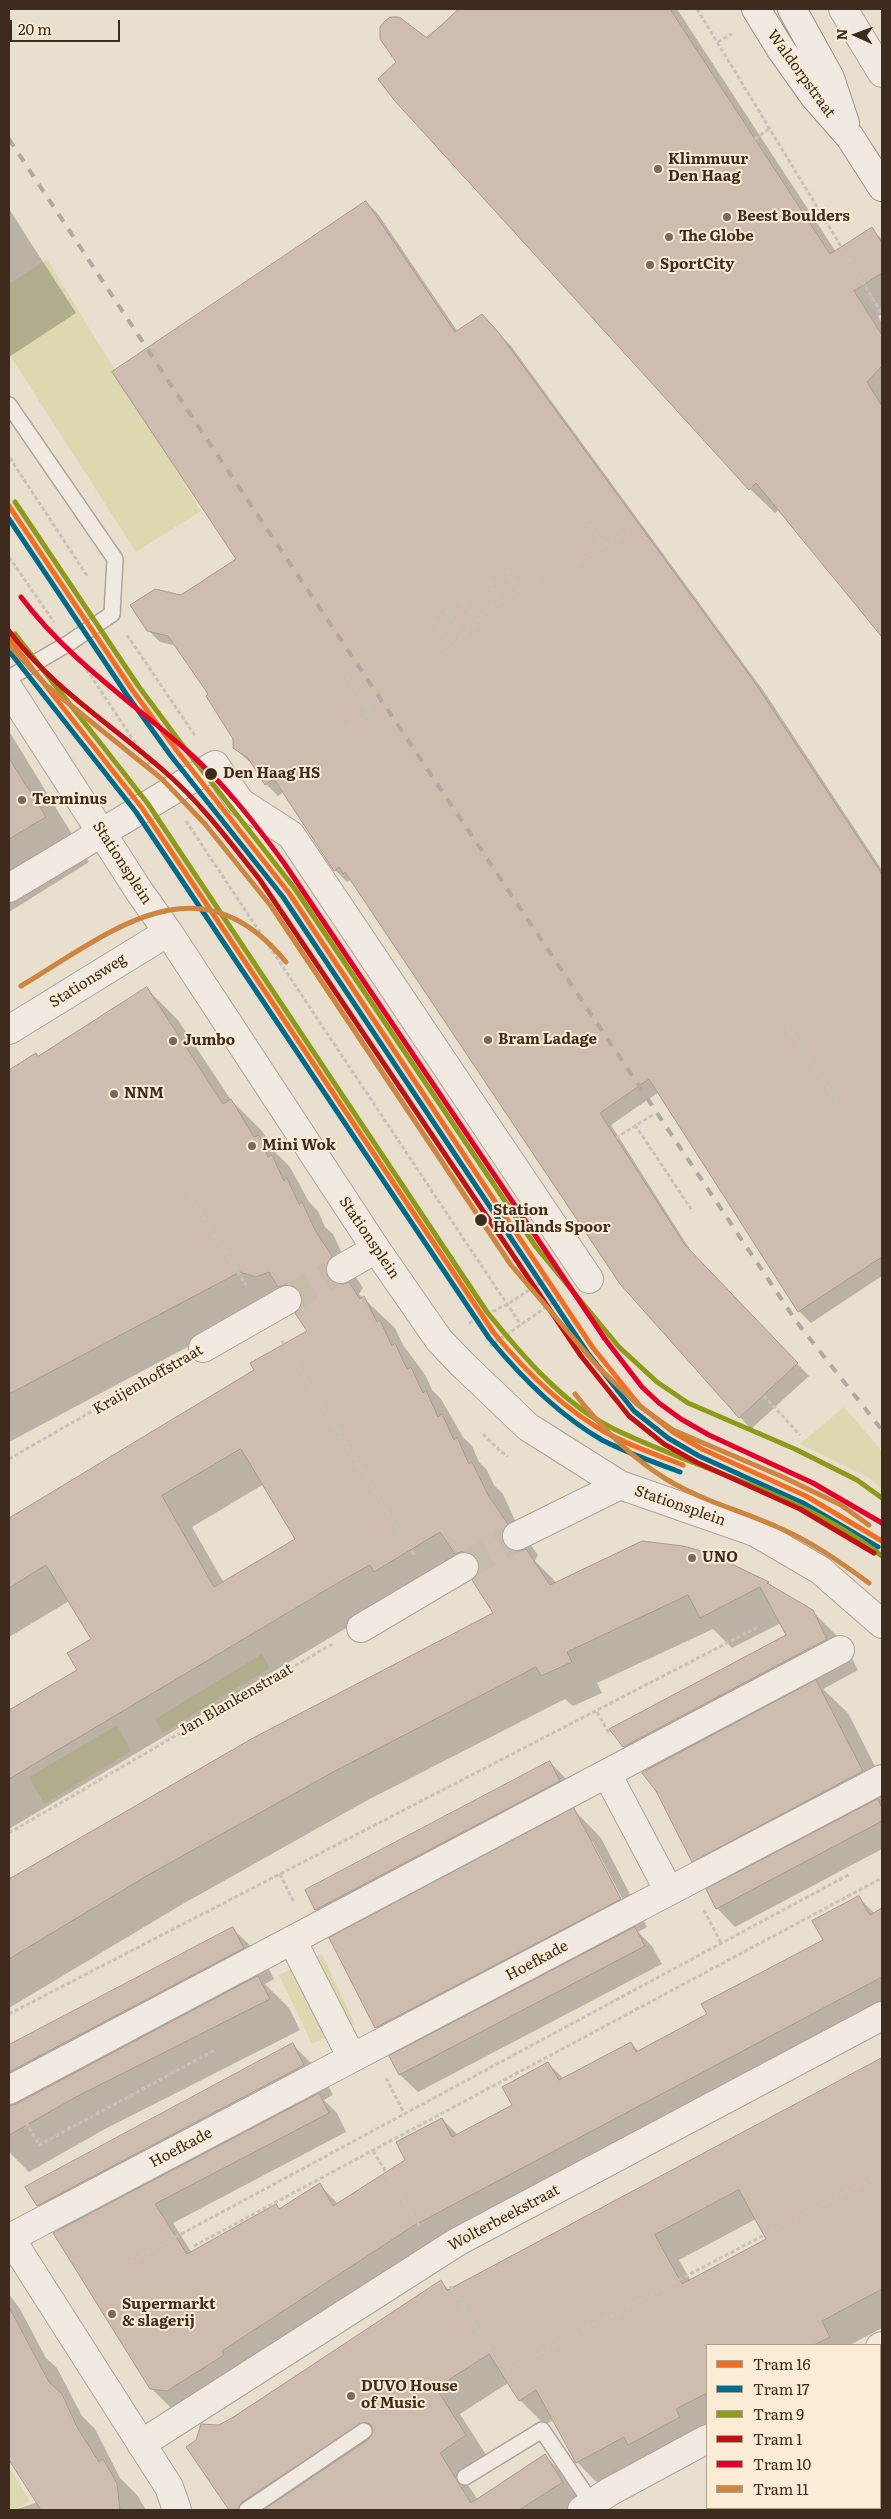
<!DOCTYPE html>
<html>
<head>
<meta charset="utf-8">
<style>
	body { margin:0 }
	#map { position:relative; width:891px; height:2519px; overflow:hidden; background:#e9dfcf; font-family:Literata,serif }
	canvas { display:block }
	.frame { position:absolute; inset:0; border:10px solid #3f2b1d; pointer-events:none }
	.legend { position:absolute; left:706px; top:2344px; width:175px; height:165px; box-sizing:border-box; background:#faecd5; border:1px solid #af9f8b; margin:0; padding:6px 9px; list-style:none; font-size:15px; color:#3f2b1d }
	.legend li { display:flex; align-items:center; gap:10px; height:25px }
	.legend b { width:25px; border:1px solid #af9f8b }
	.north { position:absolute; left:831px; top:10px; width:50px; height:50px; -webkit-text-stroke:4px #faecd5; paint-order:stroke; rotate:272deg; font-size:14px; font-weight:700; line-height:20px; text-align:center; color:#3f2b1d }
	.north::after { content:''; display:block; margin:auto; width:18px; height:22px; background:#3f2b1d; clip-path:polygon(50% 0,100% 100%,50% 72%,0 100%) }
	.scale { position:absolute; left:10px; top:20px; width:110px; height:22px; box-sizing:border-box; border:2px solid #3f2b1d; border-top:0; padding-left:6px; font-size:15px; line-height:18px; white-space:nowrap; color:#3f2b1d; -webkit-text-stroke:4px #faecd5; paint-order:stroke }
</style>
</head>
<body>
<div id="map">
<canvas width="891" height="2519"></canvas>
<div class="frame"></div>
<ul class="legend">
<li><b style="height:6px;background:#f16e22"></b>Tram 16</li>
<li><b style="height:6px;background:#006b8b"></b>Tram 17</li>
<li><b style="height:6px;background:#8c9c18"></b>Tram 9</li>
<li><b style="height:6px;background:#c01115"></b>Tram 1</li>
<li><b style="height:6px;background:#e4002b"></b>Tram 10</li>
<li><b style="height:6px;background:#cd853f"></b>Tram 11</li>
</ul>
<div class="north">N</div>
<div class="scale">20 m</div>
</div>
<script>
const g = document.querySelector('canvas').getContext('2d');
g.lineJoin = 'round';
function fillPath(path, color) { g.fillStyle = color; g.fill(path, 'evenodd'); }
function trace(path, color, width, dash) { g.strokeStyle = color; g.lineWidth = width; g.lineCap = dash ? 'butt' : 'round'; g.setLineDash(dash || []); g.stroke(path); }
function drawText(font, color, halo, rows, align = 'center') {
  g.font = font + ' Literata,serif'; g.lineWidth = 4; g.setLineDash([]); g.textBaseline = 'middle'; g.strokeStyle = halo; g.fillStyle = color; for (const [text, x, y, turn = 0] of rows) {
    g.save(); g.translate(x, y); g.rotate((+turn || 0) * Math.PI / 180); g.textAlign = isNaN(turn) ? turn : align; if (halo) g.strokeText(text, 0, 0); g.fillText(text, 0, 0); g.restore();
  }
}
const green = new Path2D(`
	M47,259L201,511L136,552L9,354V284Z
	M844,1407L882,1451V1489L868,1477L800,1444Z
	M262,1654L270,1668L163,1733L155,1719Z
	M117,1725L131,1751L44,1804L29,1777Z
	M322,1954L355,2024L312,2044L279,1975Z
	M9,2467L30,2501L15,2510H9Z`);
const shadow = new Path2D(`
	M461,9H677L836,252L871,229L882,239V314L878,316L882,323V635L779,509L775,513L750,489L425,38Z
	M366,202L378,214L458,332L493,328L511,346L765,693L882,870V1276L811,1323L799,1311L659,1092L611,1125L696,1259L809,1376L751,1429L740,1417L351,879L347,882L335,870L284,792L278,796L266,784L253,765L234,748V739L210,694L177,646L160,642L148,630L181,596L238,559Z
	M9,209L76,313L9,357Z
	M9,731L89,862L9,912Z
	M147,989L178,1020L231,1100L262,1131L275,1152L290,1167L309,1202L318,1211L325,1227L333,1234L346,1262L363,1288L359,1294L395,1328L403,1345L426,1376L432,1390L441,1399L463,1437L472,1446L479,1462L487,1470L494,1485L503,1494L518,1527L538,1555L535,1561L557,1583L708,1554L768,1583L812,1611L844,1643L858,1670L823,1689L848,1713L882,1780V1849L735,1927L717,1908V1885L693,1861L648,1771L624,1747L788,1636L781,1623L732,1648L713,1629L597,1683L602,1693L573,1706L565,1699L366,1801L181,1905L9,2008V1881L254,1739L495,1613L478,1576L467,1565L400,1596L9,1829V1712L79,1670L93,1639L69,1601L9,1637V1519L256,1371L309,1331L302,1308L297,1304L272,1302L9,1442V1071L36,1054L38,1057ZM264,1484L297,1539L224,1583L192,1527Z
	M550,1762L567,1780L334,1927L316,1909L307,1890Z
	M574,1810L601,1838L647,1927L638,1932L652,1946L662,1964L418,2092L400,2075L391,2057L400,2052L376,2027L331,1939ZM590,1841H592L625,1904L622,1905Z
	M859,1898L875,1914L882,1910V2005L186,2410L170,2407L151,2388L62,2230L38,2205L293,2045L322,2074L333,2095L324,2100L337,2113L346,2132L173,2223L192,2253L280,2210L320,2185L338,2204L407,2161L442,2119L458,2135L513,2106L548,2063L564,2079L631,2043L639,2052L708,2015L825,1941Z
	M233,1929L264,1959L274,1979L265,1984L289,2008L300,2030L105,2129L29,2172L9,2152V2045Z
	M882,2059V2328L850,2345H707V2431L602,2488L577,2462L553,2420L545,2425L520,2400L508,2383L460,2414L490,2461L464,2479L478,2500L545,2456L570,2481L587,2507L583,2510H229L188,2447L441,2282L449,2290ZM756,2219L768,2240L691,2281L679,2260Z
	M9,2294L20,2309L46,2358L57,2368L82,2416L95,2429L120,2478L137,2495L146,2510H14L38,2502L16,2467L9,2459Z
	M882,2432V2510H704L709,2508H880V2434Z`);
const building = new Path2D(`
	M459,9H670L830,254L872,227L882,243V273L854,291L882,335V366L867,382L882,406V637L756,483L749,490L394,100L378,79L396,62L380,39V27L384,22L390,17H399L427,38Z
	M366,201L455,332L482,314L499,333L753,680L882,874V1257L798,1312L649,1079L600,1113L685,1245L798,1363L739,1418L620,1284L345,872L343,874L339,867L334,871L274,779L265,785L248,758L233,748V739L206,696L208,694L168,636L147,631L130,605L155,589L181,595L236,559L112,372Z
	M9,758L46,817L9,839Z
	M147,987L223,1104L231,1099L254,1137L259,1135L268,1157L272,1155L284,1181L287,1178L299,1204L302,1202L315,1230L332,1256L325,1268L328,1277L333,1282L340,1285L349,1282L360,1299L364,1296L377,1322L380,1320L392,1346L395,1343L407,1369L411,1367L423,1393L426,1390L438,1417L442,1414L454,1440L457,1437L469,1464L472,1462L488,1495L508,1524L501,1535L503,1542L508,1549L516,1552L526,1549L550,1585L642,1541L683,1546L709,1553L769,1582L767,1583L813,1610L827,1639L623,1747L609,1729L786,1635L760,1587L700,1618L688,1595L567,1652L572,1662L541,1676L536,1667L335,1771L150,1874L9,1959V1879L253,1738L493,1613L472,1580L477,1575L480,1567L477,1559L471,1553L464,1551L455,1554L440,1532L374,1572L370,1565L341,1581L9,1779V1710L77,1670L67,1653L91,1639L46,1565L9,1588V1518L254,1370L250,1363L307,1331L295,1313L301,1307L303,1300L300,1292L295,1287L287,1284L278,1287L269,1272L256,1277L240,1272L9,1394V1070L36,1053L38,1056ZM241,1449L295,1539L214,1587L162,1496Z
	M816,1680L863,1771L692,1862L656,1791L642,1773Z
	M550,1761L560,1781L315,1910L305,1890Z
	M878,1799L882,1808V1821L716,1909L706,1889Z
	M574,1808L621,1899L375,2028L329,1938Z
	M859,1896L870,1915L882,1908V1977L413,2226L222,2351L224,2355L167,2391L150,2389L53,2233L319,2093L329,2113L155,2204L187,2254L276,2204L279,2209L320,2183L333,2206L405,2160L396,2142L442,2118L452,2137L512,2105L502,2087L548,2062L559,2080L631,2042L636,2052L707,2014L701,2004L823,1940L812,1921Z
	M233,1927L244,1948L9,2072V2045Z
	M635,1927L645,1946L399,2075L389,2056Z
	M258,1976L270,1999L74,2098L9,2135V2106L16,2104Z
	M293,2043L304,2065L37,2206L25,2187Z
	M882,2058V2289L822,2321L830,2337L814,2345H707V2393L676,2409L680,2417L628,2445L624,2437L576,2463L536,2390L519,2401L489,2354L436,2388L466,2435L440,2453L471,2503L545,2454L563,2482L519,2510H263L369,2439L373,2430L371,2425L364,2422L242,2502L238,2510H229L186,2447L196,2440L201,2424L219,2425L235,2416L441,2280L447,2290ZM739,2190L766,2239L682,2284L655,2235Z
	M9,2307L49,2382L62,2394L77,2427L99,2462L103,2459L117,2483L120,2510H41L9,2460Z`);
const streetTunnel = new Path2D(`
	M287,1300L341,1269
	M464,1567L517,1536`);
const path = new Path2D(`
	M697,9L882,314
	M718,42L732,34
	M755,139L770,128
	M10,458L87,576
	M584,518L604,546
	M9,557L54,622
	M577,563L635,526
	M506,570L519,591
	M489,582L501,602
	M462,600L476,622
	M446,611L463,635
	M433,620L452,648
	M127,635L196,737
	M433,660L452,648L486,611L541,578
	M83,664L150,765
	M347,676L367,705
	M348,728L371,712L367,705L378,698
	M186,821L521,1325
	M787,1027L841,1107
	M635,1125L693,1212
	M616,1138L654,1114
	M189,1195L246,1285
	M469,1323L508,1304L548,1277
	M282,1341L415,1557
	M490,1346L561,1297
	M764,1396L800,1435
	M483,1434L501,1452L508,1456
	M9,1459L174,1364
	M597,1712L610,1735
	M9,1833L334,1643
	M280,1874L294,1903
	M704,1910L721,1943
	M9,2014L758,1627
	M386,2078L404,2113
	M26,2122L39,2145L215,2050
	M373,2151L420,2227
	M878,2175L882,2184
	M194,2246L882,1878
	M118,2268L850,1874
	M450,2286L504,2372L882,2173
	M761,2508L762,2510`);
const lane = new Path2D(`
	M9,405L115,559L112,614L69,643L9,678
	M465,2477L542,2430L592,2504
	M247,2510L364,2431`);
const street = new Path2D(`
	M843,9L882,73
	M9,689L139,891L168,932L376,1249L439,1340L462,1364L528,1427L620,1485L755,1532L820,1570L882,1624
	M9,888L215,765L240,802L291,835L589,1279
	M9,1030L168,932
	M341,1269L376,1249
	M203,1348L287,1300
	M517,1536L620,1485
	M361,1628L464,1567
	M607,1774L669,1891
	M292,1940L352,2058
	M9,2090L840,1650
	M9,2236L169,2487L177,2510
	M10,2238L882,1779
	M880,2347L882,2346
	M141,2444L457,2242L882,2016
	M582,2510L609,2492L707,2439`);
const secondary = new Path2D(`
	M756,9L780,48L814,96L850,137L882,187
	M792,9L830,78L845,123`);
const rail = new Path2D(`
	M9,139L200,429L796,1321L882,1430`);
const tram1 = new Path2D(`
	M9,506L133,691L177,751L289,893L593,1348L640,1406L673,1432L702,1449L806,1496L882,1541
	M9,639L142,808L494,1333C526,1372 561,1407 605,1432C630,1446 657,1455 683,1465`);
const tram2 = new Path2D(`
	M9,519L127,695L171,756L283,897L587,1352L634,1411L668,1438L699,1456L803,1503L878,1547
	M9,651L136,812L489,1338C521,1377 557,1414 602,1440C627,1453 654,1462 680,1472`);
const tram3 = new Path2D(`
	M15,502L139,687L183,746L295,889L536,1247L619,1347L657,1382L688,1403L795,1449L857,1480L882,1498
	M15,634L148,804L487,1312C520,1353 563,1404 612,1428C702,1472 802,1493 882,1556`);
const tram4 = new Path2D(`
	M9,631C51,687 112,725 164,771C201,803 230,842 260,880L581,1356L629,1416L664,1444L696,1462L800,1509L874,1553`);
const tram5 = new Path2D(`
	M21,597C67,658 128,699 185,749C223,782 254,822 284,863L605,1339L642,1387L659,1403L681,1419L709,1435L813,1483L882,1523`);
const tram6 = new Path2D(`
	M9,645L47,686L162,779L205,824L271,906L511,1265L599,1368L638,1405L673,1430L783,1477L841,1505L869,1525
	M21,986C111,932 198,855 286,962
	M575,1394C601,1427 630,1457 666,1479C700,1500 739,1510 775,1526C809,1540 839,1561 869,1583`);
const markers = [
	[658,169,5,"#7a6a5b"],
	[727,217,5,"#7a6a5b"],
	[669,237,5,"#7a6a5b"],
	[650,265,5,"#7a6a5b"],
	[211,774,7,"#3f2b1d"],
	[22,800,5,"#7a6a5b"],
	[488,1040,5,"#7a6a5b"],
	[173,1041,5,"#7a6a5b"],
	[114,1094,5,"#7a6a5b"],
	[252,1146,5,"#7a6a5b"],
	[481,1220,7,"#3f2b1d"],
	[692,1558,5,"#7a6a5b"],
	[112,2314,5,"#7a6a5b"],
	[351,2396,5,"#7a6a5b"]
];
const streetNames = [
	["Waldorpstraat",801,74,54],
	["Stationsplein",122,863,57],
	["Stationsweg",88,981,-32],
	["Stationsplein",369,1238,56],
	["Kraijenhoffstraat",148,1380,-30],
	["Stationsplein",680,1506,19],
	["Jan Blankenstraat",236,1700,-30],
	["Hoefkade",537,1961,-28],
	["Hoefkade",181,2148,-28],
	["Wolterbeekstraat",504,2218,-28]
];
const poiNames = [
	["Klimmuur",668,160],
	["Den Haag",668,177],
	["Beest Boulders",737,217],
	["The Globe",679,237],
	["SportCity",660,265],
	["Terminus",32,800],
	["Bram Ladage",498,1040],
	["Jumbo",183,1041],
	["NNM",124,1094],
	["Mini Wok",262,1146],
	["UNO",702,1558],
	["Supermarkt",122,2305],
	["& slagerij",122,2322],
	["DUVO House",361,2387],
	["of Music",361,2404]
];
const stopNames = [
	["Den Haag HS",223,774],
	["Station",493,1211],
	["Hollands Spoor",493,1228]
];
fillPath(green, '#dcd9b0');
fillPath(shadow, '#0003');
fillPath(building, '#cdbcaf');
trace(building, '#aa9a8d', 1);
trace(streetTunnel, '#c7bbab', 28, [28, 14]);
trace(lane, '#aea497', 18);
trace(street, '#aea497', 30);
trace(secondary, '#9e9388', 30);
trace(path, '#c9c1b8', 3, [4, 2.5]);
trace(lane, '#f0eae2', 15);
trace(street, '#f0eae2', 28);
trace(secondary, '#f0eae2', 28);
trace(rail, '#b0a9a1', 4, [9, 9]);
trace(tram1, '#f16e22', 5);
trace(tram2, '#006b8b', 5);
trace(tram3, '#8c9c18', 5);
trace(tram4, '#c01115', 5);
trace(tram5, '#e4002b', 5);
trace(tram6, '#cd853f', 5);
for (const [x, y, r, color] of markers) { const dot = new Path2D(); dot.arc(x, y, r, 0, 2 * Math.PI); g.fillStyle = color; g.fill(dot); trace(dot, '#faecd5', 2); }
drawText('15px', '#3f2b1d', '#faecd5', streetNames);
drawText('bold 15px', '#3f2b1d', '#faecd5', poiNames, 'left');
drawText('bold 15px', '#3f2b1d', '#faecd5', stopNames, 'left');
</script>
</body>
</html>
